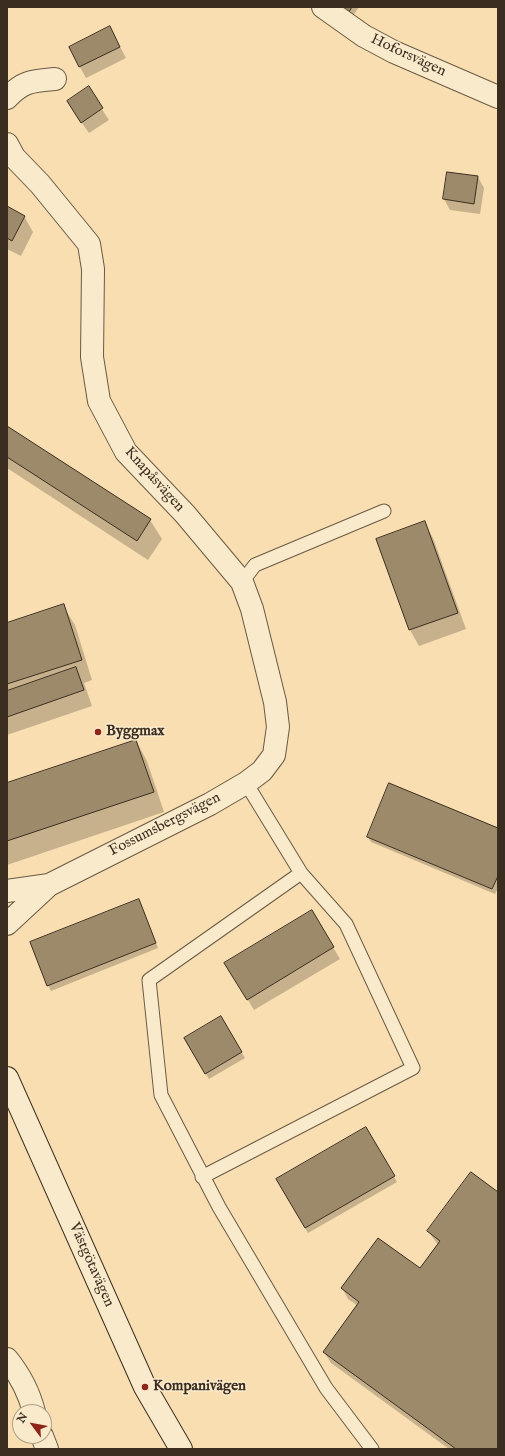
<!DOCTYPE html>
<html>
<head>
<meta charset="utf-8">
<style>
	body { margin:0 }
	#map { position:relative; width:505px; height:1456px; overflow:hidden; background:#f8deb0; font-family:"IM FELL English",serif }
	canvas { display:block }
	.frame { position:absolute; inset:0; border:8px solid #3b2e21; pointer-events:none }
	.north { position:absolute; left:12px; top:1404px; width:40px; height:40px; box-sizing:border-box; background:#faeacc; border:1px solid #ae9f88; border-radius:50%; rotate:302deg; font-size:11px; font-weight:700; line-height:16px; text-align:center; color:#3b2e21 }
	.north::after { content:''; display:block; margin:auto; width:14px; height:18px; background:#8f2418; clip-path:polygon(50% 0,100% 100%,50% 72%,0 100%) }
</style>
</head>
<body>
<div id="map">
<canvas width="505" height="1456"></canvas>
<div class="frame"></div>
<div class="north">N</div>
</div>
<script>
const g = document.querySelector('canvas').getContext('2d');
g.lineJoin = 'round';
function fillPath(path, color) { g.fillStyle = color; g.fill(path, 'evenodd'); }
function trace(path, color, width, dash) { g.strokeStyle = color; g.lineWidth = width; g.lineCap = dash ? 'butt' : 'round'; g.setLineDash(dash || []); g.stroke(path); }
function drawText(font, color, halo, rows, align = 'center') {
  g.font = font + ' "IM FELL English",serif'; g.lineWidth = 3; g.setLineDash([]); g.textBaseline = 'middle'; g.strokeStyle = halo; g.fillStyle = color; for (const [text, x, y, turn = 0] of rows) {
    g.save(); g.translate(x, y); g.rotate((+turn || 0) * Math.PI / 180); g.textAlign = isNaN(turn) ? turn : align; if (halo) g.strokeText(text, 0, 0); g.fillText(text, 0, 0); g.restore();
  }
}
const shadow = new Path2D(`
	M331,7H359L350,20Z
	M110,28L126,58L86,78L80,67Z
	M88,88L109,120L89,133L74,112Z
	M478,177L484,188L480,214L450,210L444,199Z
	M7,207L24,216L33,232L21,256L7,249Z
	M7,427L150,520L162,539L148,560L7,468Z
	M424,522L433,538L466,629L419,646L410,630L377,539Z
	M63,606L75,625L92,680L84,683L92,706L7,735V624Z
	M136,741L147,761L164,812L7,865V784Z
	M498,829V888L495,894L371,842L368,837Z
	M139,901L158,948L51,991L48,985Z
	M312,912L340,959L254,1010L226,964Z
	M221,1017L245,1058L209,1079L185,1038Z
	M366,1129L397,1182L308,1233L278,1180Z
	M498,1193V1449H449L331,1363L324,1352L358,1306L348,1299L342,1288L420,1270L438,1245L428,1231Z`);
const building = new Path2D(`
	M335,7H352L347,15Z
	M110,26L120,47L79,67L69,47Z
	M89,86L103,108L81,123L67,101Z
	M447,172L478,176L474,204L443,199Z
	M7,206L25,216L12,241L7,238Z
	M7,426L151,519L137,541L7,457Z
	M425,521L458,613L409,630L376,539Z
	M64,604L82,660L7,684V623Z
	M76,667L84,690L7,717V691Z
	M136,740L154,792L7,841V783Z
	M389,783L498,828V876L492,889L367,837Z
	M139,899L156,943L47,986L30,942Z
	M312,910L334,947L247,1000L224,963Z
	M221,1016L242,1052L205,1074L184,1038Z
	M366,1127L395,1176L305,1228L276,1179Z
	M471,1172L498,1192V1449H456L323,1352L359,1302L341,1288L378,1238L420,1268L440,1241L427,1231Z`);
const lane = new Path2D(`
	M242,582L255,565L384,511
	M246,783L301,873L149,980L161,1095L219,1207L326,1388L372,1449
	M202,1177L413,1068L346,924L301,873`);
const street = new Path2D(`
	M323,7L364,36L394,52L498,97
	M7,98C23,81 32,81 55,79
	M7,144L14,157L40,184L89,244L93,269L92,357L99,401L126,452L185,514L242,582L252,609L275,702L278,727L274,755L262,771L246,783L210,804L49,885L7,924
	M7,891L49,885
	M7,1359C20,1375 29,1392 34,1412
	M42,1436L47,1449`);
const secondary = new Path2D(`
	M7,1078L145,1387L181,1449`);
const markers = [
	[98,732,4,"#8f2418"],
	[145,1387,4,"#8f2418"]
];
const streetNames = [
	["Hoforsvägen",408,56,25],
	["Knapåsvägen",154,480,48],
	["Fossumsbergsvägen",165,825,-27],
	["Västgötavägen",91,1265,66]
];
const poiNames = [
	["Byggmax",106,732],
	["Kompanivägen",153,1387]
];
fillPath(shadow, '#0003');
fillPath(building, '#9d8a6b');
trace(building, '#3b2e21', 1);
trace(lane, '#6a5a45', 15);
trace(street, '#6a5a45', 24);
trace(secondary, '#3b2e21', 24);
trace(lane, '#faeacc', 13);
trace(street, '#faeacc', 22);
trace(secondary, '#faeacc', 22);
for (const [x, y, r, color] of markers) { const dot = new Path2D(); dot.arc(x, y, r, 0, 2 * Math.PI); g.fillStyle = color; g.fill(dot); trace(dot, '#faeacc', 1.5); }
drawText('15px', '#3b2e21', '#faeacc', streetNames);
drawText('bold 15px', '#3b2e21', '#faeacc', poiNames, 'left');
</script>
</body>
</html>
